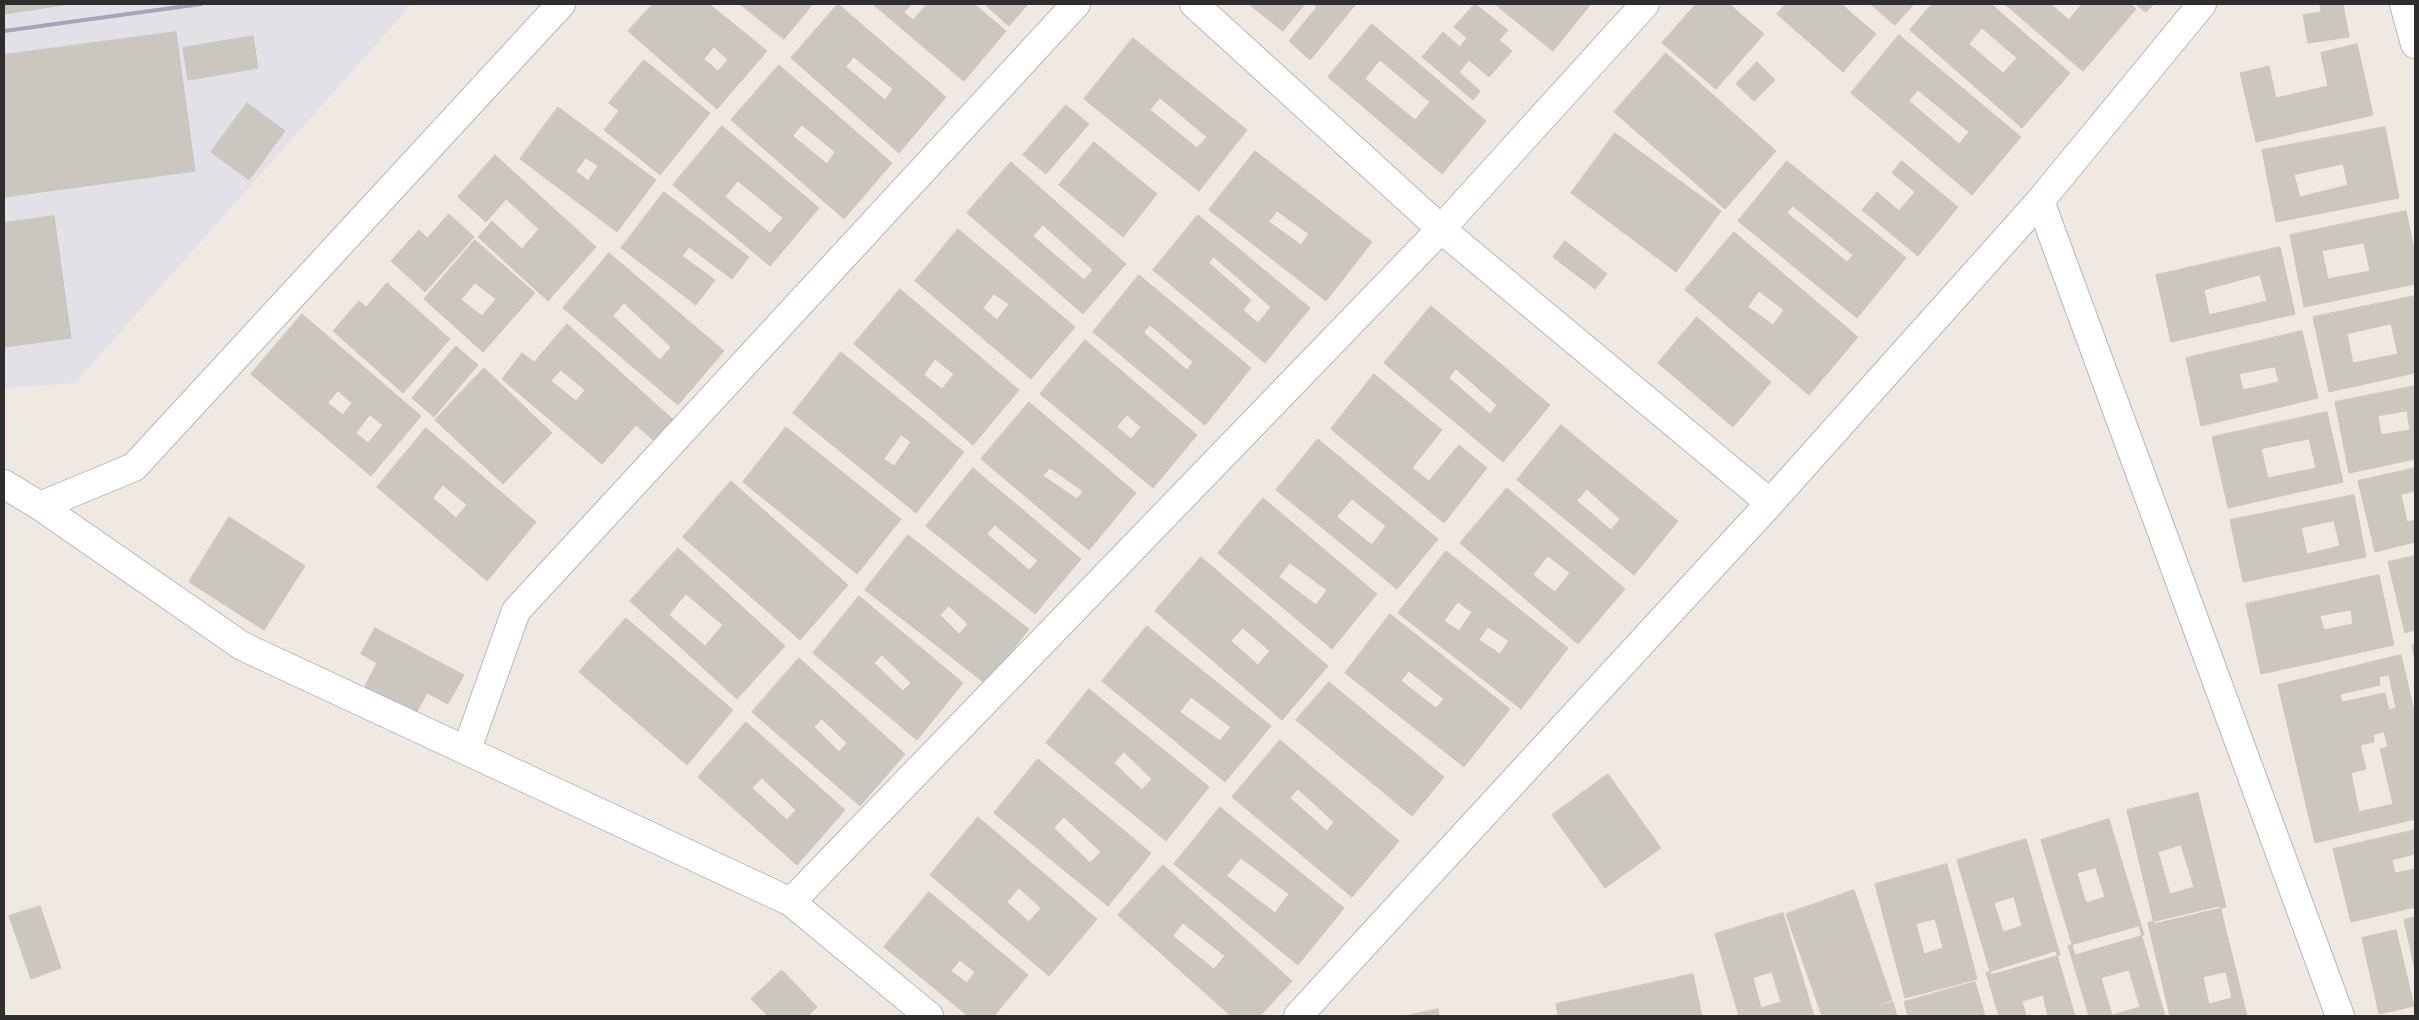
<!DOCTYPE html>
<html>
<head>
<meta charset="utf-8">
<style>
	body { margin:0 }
	#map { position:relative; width:2419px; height:1020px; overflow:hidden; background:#efe9e1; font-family:Jost,sans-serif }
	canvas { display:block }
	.frame { position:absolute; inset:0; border:5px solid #2e2e2e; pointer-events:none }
</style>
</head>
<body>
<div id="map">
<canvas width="2419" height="1020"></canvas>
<div class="frame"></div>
</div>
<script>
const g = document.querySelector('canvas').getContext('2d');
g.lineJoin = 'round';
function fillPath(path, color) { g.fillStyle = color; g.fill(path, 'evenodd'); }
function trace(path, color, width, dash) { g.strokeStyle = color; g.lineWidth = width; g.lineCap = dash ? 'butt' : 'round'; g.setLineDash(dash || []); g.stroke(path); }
const industrial = new Path2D(`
	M4,4H412L75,383L4,388Z`);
const building = new Path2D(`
	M4,4H71L4,14Z
	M653,4H709L767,51L717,109L628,31ZM714,47L728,60L718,71L704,59Z
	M740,4H813L784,39Z
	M838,4L946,97L899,153L791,58ZM854,57L893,89L885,100L846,67Z
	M873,4H912L904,12L913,20L927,4H974L1006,31L964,81Z
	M985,4H1028L1009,26Z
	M1249,4H1305L1283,31Z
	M1313,4H1356L1310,60L1289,41L1317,7Z
	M1475,4L1508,30L1499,40L1512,51L1489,77L1469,60L1459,72L1480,91L1473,100L1422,57L1443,32L1460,47L1467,38L1454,27Z
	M1495,4H1591L1553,51Z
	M1696,4H1729L1764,34L1716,89L1662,43Z
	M1786,4H1841L1876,34L1843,72L1777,14Z
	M1871,4H1914L1895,25Z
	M1932,4H1991L2070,73L2022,128L1910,30ZM1982,28L2017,58L2003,73L1969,44Z
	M2005,4H2051L2069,20L2082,4H2130L2136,9L2083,71Z
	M2136,4H2154L2146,12Z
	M2320,4H2343L2349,37L2308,43L2303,15L2321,12Z
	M1372,24L1486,121L1442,174L1328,77ZM1380,60L1430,102L1415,120L1365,79Z
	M176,32L195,171L4,197V55Z
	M1899,35L2021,137L1972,195L1851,93ZM1918,90L1969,132L1959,144L1909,101Z
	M253,36L258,68L188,80L183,48Z
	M1133,38L1247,130L1199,191L1084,99ZM1160,98L1207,137L1197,148L1150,110Z
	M2357,44L2373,115L2256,142L2240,73L2269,66L2276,98L2328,86L2321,53Z
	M1666,53L1776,151L1725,209L1614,112Z
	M644,60L710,113L660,175L604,130L619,111L609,103Z
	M1757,62L1775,80L1754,101L1736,84Z
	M779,65L892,163L844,219L731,120ZM802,125L835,152L827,164L793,136Z
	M247,103L285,131L249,180L211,152Z
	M1066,105L1089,124L1046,174L1023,155Z
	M558,107L656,180L617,232L520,159ZM586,158L598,166L588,181L576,171Z
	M722,126L819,208L770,266L673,185ZM738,181L783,218L770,233L725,197Z
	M2385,127L2399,198L2276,222L2262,150ZM2343,164L2348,185L2300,197L2294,175Z
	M1615,133L1721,211L1676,272L1571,193Z
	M1094,142L1157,194L1123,237L1059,185Z
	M1255,151L1372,242L1326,301L1209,210ZM1277,211L1309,234L1301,245L1269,222Z
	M495,155L596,247L548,301L478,237L492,221L522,249L539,229L506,199L486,222L458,197Z
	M1787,161L1906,258L1857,318L1738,221ZM1793,206L1853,255L1847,262L1787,213Z
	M1902,161L1958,207L1918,256L1862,210L1877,192L1899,211L1915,192L1892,173Z
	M1011,162L1126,264L1083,314L967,213ZM1043,225L1093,270L1084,280L1033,236Z
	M664,192L749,257L732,279L689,247L682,256L715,280L696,305L621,248Z
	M2406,211L2415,254V284L2304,307L2290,235ZM2364,243L2370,271L2328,279L2322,251Z
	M449,214L474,237L425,292L391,261L419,230L427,238Z
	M1198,215L1310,308L1265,363L1153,270ZM1214,257L1271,307L1258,323L1243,310L1251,300L1209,263Z
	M54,216L71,338L4,347V223Z
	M958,229L1075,327L1031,379L915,281ZM994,294L1009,304L997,320L983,308Z
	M1734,232L1858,337L1809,395L1685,290ZM1759,291L1784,310L1773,325L1748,307Z
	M475,240L535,293L483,352L424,299ZM475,283L496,299L482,316L461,300Z
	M1565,241L1607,274L1595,289L1553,257Z
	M2280,247L2295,314L2171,342L2156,275ZM2260,275L2267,301L2209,315L2204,290Z
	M609,253L724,351L678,405L563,308ZM624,303L671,347L660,360L613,316Z
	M1139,275L1251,368L1205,425L1093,332ZM1150,325L1193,362L1187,370L1144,333Z
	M387,283L450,339L403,393L333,331L359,301L366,307Z
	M900,289L1019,390L973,445L854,344ZM935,359L954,374L942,389L924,375Z
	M2415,296V373L2329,392L2313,317ZM2391,324L2398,354L2353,363L2347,334Z
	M1431,306L1550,405L1503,462L1384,363ZM1456,369L1497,405L1490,414L1449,378Z
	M302,314L421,416L371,476L251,374ZM338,391L352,403L343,415L328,403ZM370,415L383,425L368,443L356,433Z
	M1697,317L1771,382L1733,427L1658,363Z
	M567,324L679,425L660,446L636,425L602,464L502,379L522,353L534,362ZM561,370L585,390L576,401L551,381Z
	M2302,331L2318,398L2201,426L2186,358ZM2275,367L2279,382L2243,390L2239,374Z
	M1085,340L1197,435L1153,488L1040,394ZM1127,415L1141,427L1131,439L1117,427Z
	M456,346L478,365L434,417L412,398Z
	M841,352L964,452L916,513L793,413ZM901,435L911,442L894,466L884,459Z
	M484,368L552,433L503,484L435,420Z
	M1374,374L1442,430L1412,468L1429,481L1459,445L1487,468L1444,523L1331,429Z
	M2415,386V459L2349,473L2335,402ZM2407,411L2410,430L2381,435L2378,416Z
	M1029,402L1136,493L1089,550L981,459ZM1050,468L1083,491L1077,499L1043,476Z
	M2327,412L2343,482L2228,508L2212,437ZM2309,439L2316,468L2268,478L2261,449Z
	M1561,425L1678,521L1634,575L1517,480ZM1587,489L1620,519L1611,530L1577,501Z
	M786,427L901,519L857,574L743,482Z
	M426,428L536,522L487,581L377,487ZM443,485L467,505L456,518L433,498Z
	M1318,439L1438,539L1397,589L1276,490ZM1352,499L1386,526L1372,545L1337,517Z
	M973,468L1081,559L1035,614L926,526ZM995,525L1038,561L1029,570L987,534Z
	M2415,468V491L2401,494L2407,522L2415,520V542L2375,552L2358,481Z
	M731,481L848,585L800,640L683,537Z
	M1507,488L1625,589L1578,644L1460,543ZM1548,556L1570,573L1555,592L1533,575Z
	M2354,495L2366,557L2243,582L2230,520ZM2334,521L2340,546L2307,554L2301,528Z
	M1263,498L1377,594L1332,649L1218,553ZM1290,563L1327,590L1316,605L1279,577Z
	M229,517L305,566L264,630L189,582Z
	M908,535L1029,629L986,684L865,590ZM949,606L968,624L959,634L940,615Z
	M678,548L785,646L737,699L630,601ZM686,594L723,625L705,646L669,615Z
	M1446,551L1568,648L1521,709L1398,613ZM1458,602L1472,612L1459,631L1444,621ZM1488,627L1509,641L1500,654L1479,640Z
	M2415,556V630L2405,633L2388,562Z
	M1201,557L1328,666L1282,720L1155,611ZM1243,628L1270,651L1258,665L1231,641Z
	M2379,575L2394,645L2261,674L2246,604ZM2351,610L2353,624L2324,630L2320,616Z
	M859,596L963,683L917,740L813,653ZM882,655L911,683L903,691L874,663Z
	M1390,614L1510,709L1464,767L1345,673ZM1409,671L1444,699L1436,708L1401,681Z
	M626,618L733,710L687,765L579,672Z
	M1147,626L1271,726L1225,782L1102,681ZM1191,697L1231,727L1220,741L1180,712Z
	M375,628L464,675L448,704L427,693L414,717L363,690L377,663L361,654Z
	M2415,644V661L2412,645Z
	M2401,655L2415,715V819L2315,843L2278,685ZM2389,675L2396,708L2389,710L2385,693L2342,702L2340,694L2380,685L2379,677ZM2384,732L2388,747L2380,749L2393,804L2359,812L2351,773L2366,769L2360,745L2374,742L2373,735Z
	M799,658L905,754L860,806L752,712ZM822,719L847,743L839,752L814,727Z
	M1329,682L1444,777L1412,816L1296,720Z
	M1089,689L1209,787L1166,841L1046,743ZM1124,752L1152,779L1142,790L1114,763Z
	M746,722L845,810L797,865L698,777ZM762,778L796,810L787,820L752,788Z
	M1280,740L1399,841L1352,897L1232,797ZM1298,789L1334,822L1327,831L1290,798Z
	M1038,759L1151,853L1108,906L994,813ZM1064,817L1101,852L1090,863L1054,828Z
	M1608,774L1661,848L1605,888L1552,815Z
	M2198,793L2226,907L2154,924L2127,810ZM2181,845L2194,887L2170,894L2158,852Z
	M1220,807L1344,908L1298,965L1174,864ZM1241,858L1289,894L1275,913L1227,876Z
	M978,817L1097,919L1049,976L930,875ZM1019,888L1041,908L1029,922L1007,902Z
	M2109,819L2144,935L2075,955L2041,840ZM2096,868L2105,897L2086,903L2077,873Z
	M2415,830V854L2392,860L2395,873L2415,869V907L2351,922L2333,849Z
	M2026,839L2060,955L1991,975L1957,860ZM2014,897L2022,926L2003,932L1994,903Z
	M1947,864L1977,979L1905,998L1875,884ZM1935,919L1943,948L1924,954L1916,924Z
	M1163,865L1292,981L1260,1016H1231L1118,915ZM1183,923L1225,956L1214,969L1173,936Z
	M1854,890L1892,1000L1844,1016H1822L1786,914ZM1866,945L1876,974L1842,986L1831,956Z
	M929,892L1028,975L994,1016H968L884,947ZM960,960L975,972L967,983L951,971Z
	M40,906L61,968L31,979L9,916Z
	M2220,906L2247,1016H2170L2148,923ZM2226,972L2232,998L2209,1004L2203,977Z
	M1783,913L1814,1016H1739L1715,934ZM1772,972L1781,1002L1761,1008L1753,978Z
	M2415,917V970L2404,920Z
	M2139,926L2165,1016H2089L2068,946ZM2129,970L2140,1007L2112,1015L2101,978Z
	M2396,930L2414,1006L2379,1014L2362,938Z
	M1866,945L1876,974L1842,986L1831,956Z
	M2056,951L2075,1016H2048L2043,995L2022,1001L2026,1016H1999L1986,973Z
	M782,970L817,1007L808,1016H768L751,999Z
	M1693,974L1702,1016H1558L1556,1004Z
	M1975,982L1985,1016H1908L1904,1002Z
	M1893,1002L1897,1016H1842Z
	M1438,1009L1439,1016H1405Z`);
const street = new Path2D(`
	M1194,4L1441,229L1770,503
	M2404,4L2415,44
	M2040,201L2340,1016
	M4,484L40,506L242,646L791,902L929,1016
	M40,506L134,467L561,4
	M467,749L516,611L1076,4
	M791,902L1441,229L1645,4
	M1298,1016L1770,503L2040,201L2202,4`);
const rail = new Path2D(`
	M4,31L201,4`);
fillPath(industrial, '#e3e1e8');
fillPath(building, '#cbc7bf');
trace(building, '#cbc5ba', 1);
trace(street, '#b4b7c1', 30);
trace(street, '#fff', 28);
trace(rail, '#a3a6b8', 4);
</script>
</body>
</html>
